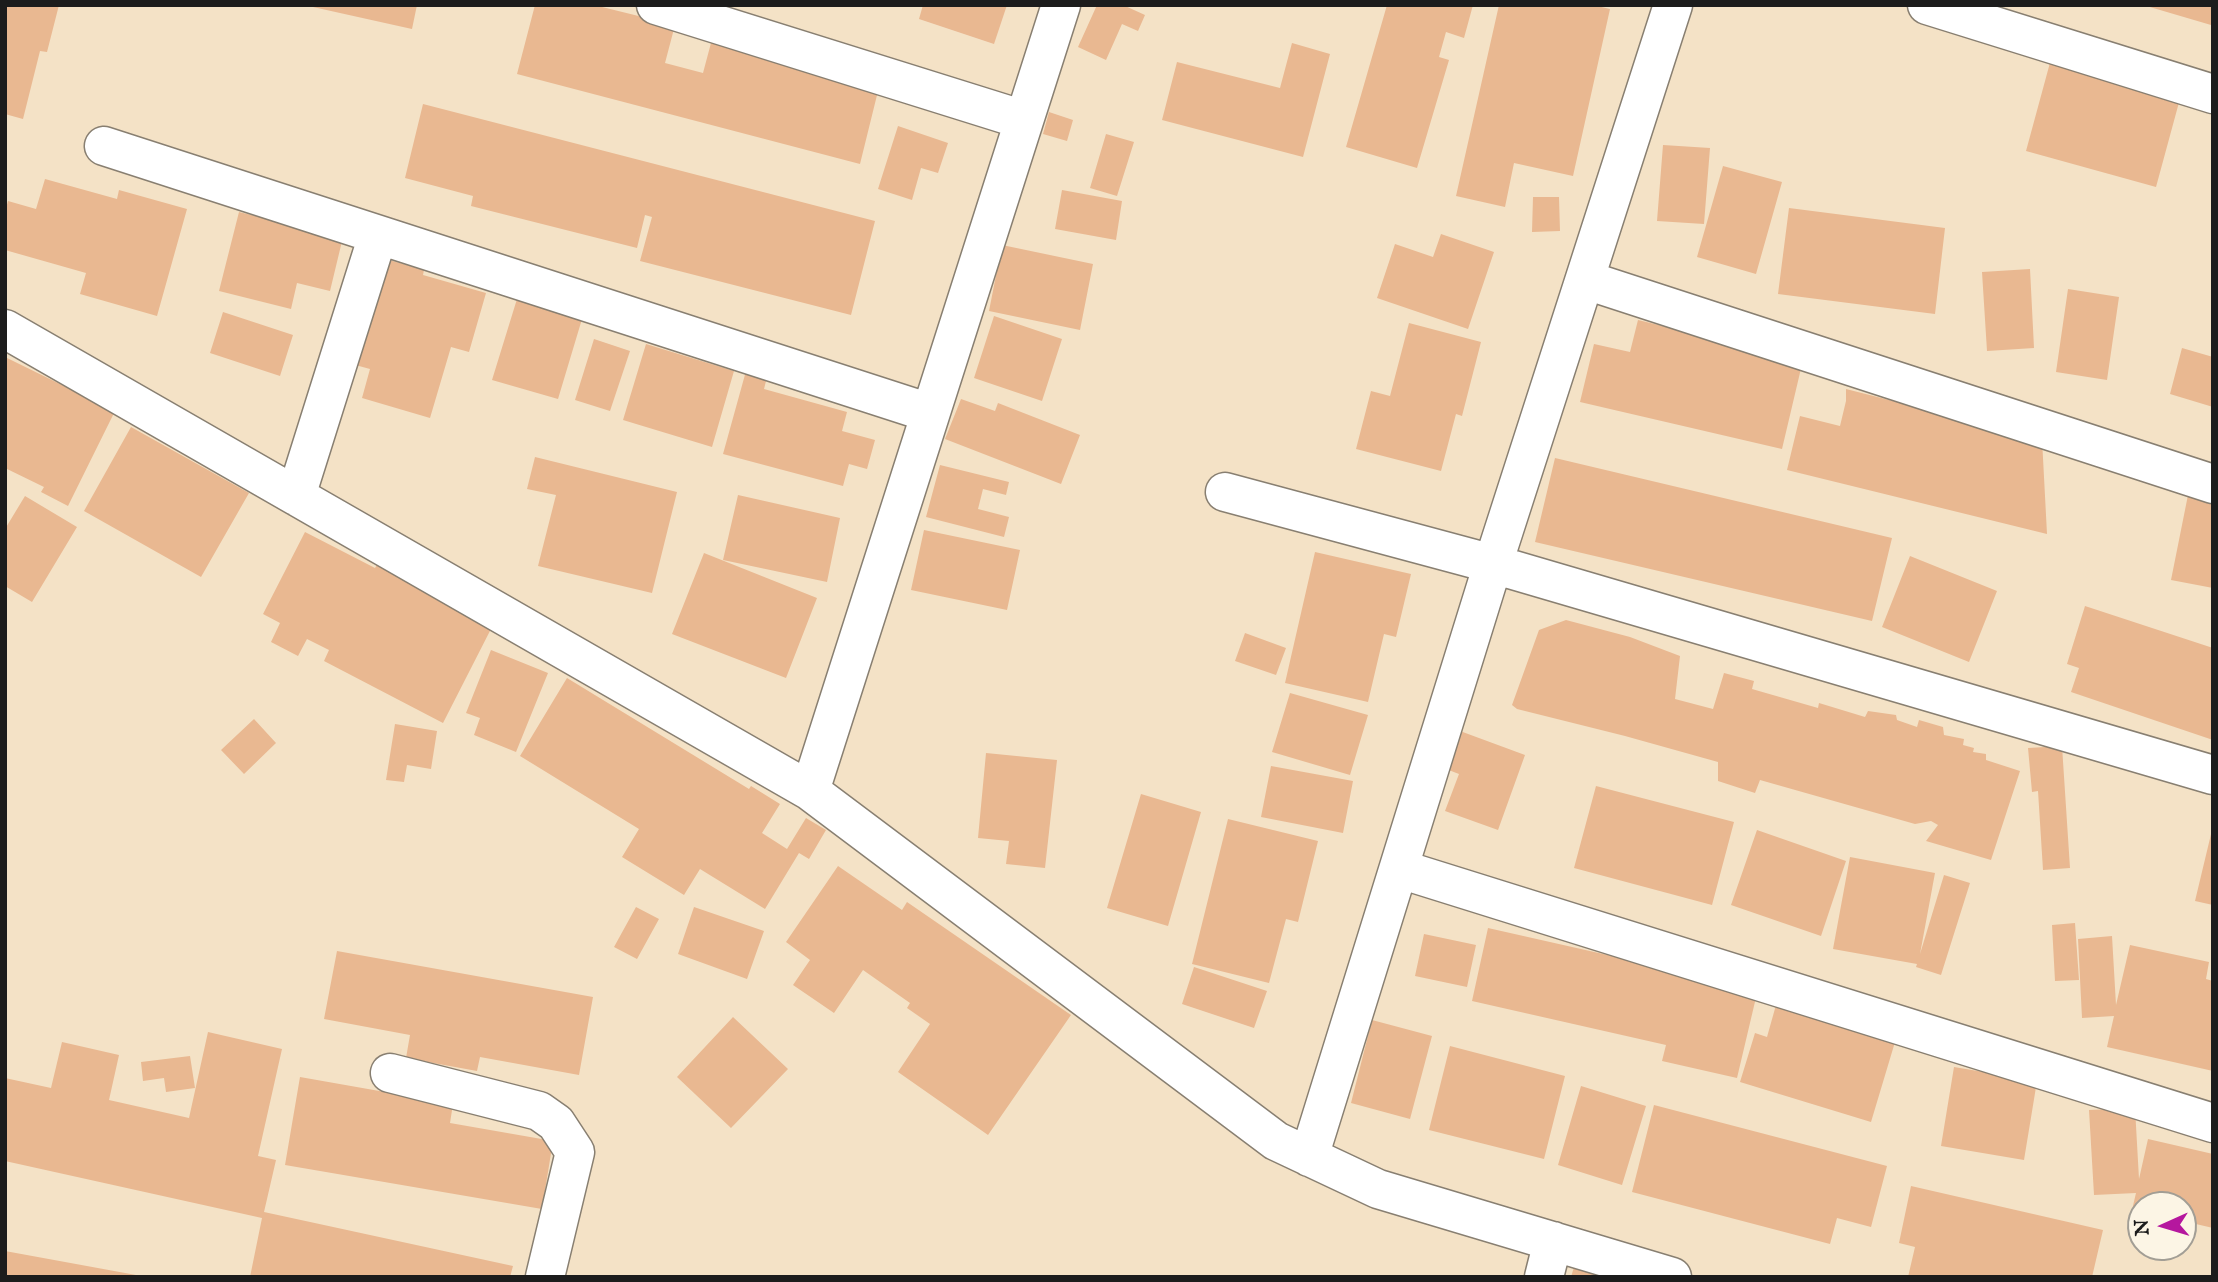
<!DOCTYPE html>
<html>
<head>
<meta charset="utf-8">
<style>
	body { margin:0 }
	#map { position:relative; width:2218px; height:1282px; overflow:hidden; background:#f4e2c6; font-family:"IM FELL English",serif }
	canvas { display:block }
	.frame { position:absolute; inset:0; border:7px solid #1c1c1c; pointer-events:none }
	.north { position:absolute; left:2127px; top:1191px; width:70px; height:70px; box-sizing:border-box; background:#fcf5e5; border:2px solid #a29e95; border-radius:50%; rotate:266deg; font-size:19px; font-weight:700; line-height:28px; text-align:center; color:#1c1c1c }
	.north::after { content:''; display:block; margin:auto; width:24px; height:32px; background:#b5179e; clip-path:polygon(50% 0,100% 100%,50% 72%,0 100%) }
</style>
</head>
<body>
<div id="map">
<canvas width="2218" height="1282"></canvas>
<div class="frame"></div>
<div class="north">N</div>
</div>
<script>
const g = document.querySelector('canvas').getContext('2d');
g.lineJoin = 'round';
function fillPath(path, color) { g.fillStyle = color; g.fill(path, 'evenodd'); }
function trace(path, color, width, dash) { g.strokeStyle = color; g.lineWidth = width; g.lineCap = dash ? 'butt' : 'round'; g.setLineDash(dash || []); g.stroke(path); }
const building = new Path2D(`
	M5,5H59L47,52L40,51L23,119L5,114Z
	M304,5H417L412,29Z
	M535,5H594L675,25L665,63L703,73L711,43L879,87L860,164L517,74Z
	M923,5H1007L994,44L919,19Z
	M1097,5H1123L1145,15L1138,31L1122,24L1106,60L1078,47Z
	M1387,5H1473L1464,38L1446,32L1439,57L1449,60L1417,168L1346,147Z
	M1499,5H1593L1610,9L1573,176L1514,163L1505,207L1456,196Z
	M2143,5H2213V19L2211,25Z
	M1292,43L1330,54L1303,157L1162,120L1177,62L1280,88Z
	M2051,59L2181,95L2156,187L2026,151Z
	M423,104L875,221L851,315L640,261L652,217L645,215L637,248L471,206L473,196L405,178Z
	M1049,112L1073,120L1067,141L1043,134Z
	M898,126L948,143L938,173L921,168L912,200L878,189Z
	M1106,134L1134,142L1117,196L1090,188Z
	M1663,145L1710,148L1704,224L1657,221Z
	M1723,166L1782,182L1756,274L1697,257Z
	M45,179L117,199L119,190L187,209L157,316L80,294L86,273L5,250V212L8,201L36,209Z
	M1062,190L1122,201L1116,240L1055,229Z
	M1533,197H1559L1560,231L1532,232Z
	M1789,208L1945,228L1935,314L1778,294Z
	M239,212L343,237L330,291L297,283L291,309L219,291Z
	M1441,234L1494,252L1468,329L1377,298L1395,244L1433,257Z
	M1002,245L1093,264L1080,330L989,311Z
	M379,257L424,270L423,275L486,293L469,352L451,347L430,418L362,398L370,369L348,363Z
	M2030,269L2034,348L1987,351L1982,272Z
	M2068,289L2119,297L2107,380L2056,372Z
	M517,299L582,319L558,399L492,380Z
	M223,312L293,335L280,376L210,353Z
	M994,316L1062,339L1042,401L974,378Z
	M1638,320L1803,360L1782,449L1580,402L1594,344L1630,352Z
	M1409,323L1481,342L1462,416L1456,414L1441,471L1356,449L1371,391L1390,396Z
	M594,339L630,351L610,411L575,400Z
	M646,344L734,371L712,447L623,420Z
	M2182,348L2213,357V407L2170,394Z
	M5,357L115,411L68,506L41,492L44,487L5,468Z
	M746,371L767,377L764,389L847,412L842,431L875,440L867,469L849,464L843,486L723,454Z
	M1846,389L2042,439L2047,534L1787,470L1800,416L1840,426L1846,401Z
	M961,399L995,411L998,403L1080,435L1061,484L945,439Z
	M131,427L249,493L201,577L84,511Z
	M535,457L677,492L652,593L538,566L556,495L527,489Z
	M1555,458L1892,538L1872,621L1535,542Z
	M940,465L1009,482L1006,495L983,489L978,509L1009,517L1004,537L926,517Z
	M738,495L840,518L827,582L723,560Z
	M2188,495L2213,500V588L2171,580Z
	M25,496L77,527L32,602L5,586V529Z
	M924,530L1020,550L1007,610L911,590Z
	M305,532L375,568L377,565L493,625L443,723L324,661L329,650L307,639L298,656L271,642L280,623L263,614Z
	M1315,552L1411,574L1396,637L1384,634L1368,702L1285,683Z
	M704,553L817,598L786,678L672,634Z
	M1910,556L1997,591L1969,662L1882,627Z
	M2085,606L2213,648V740L2071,692L2079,668L2067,664Z
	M1566,620L1630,637L1680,656L1675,699L1713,709L1724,673L1754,681L1752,689L1818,708L1819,703L1865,717L1868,711L1896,715L1897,720L1917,727L1919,720L1943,727L1944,735L1964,739L1963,745L1974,748L1973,752L1986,754V760L2020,771L1991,860L1926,841L1938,825L1931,821L1915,824L1760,780L1755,793L1718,781V762L1625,736L1517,709L1512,705L1539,630Z
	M1245,633L1286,648L1276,675L1235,661Z
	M491,650L548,673L516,752L474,735L480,718L466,713Z
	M567,678L749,789L751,786L780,804L762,833L787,849L806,818L826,830L809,859L799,853L765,909L700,869L684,895L622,857L639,829L520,756Z
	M1290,693L1368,715L1350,775L1272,752Z
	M254,719L276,743L244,774L221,750Z
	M395,724L437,731L431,769L407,765L404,782L386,780Z
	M1460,731L1525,755L1498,830L1445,811L1459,774L1446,769Z
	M2062,746L2070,868L2043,870L2038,791L2032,792L2028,748Z
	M986,753L1057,760L1045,868L1006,864L1009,841L978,838Z
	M1271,766L1353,781L1343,833L1261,817Z
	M1596,786L1734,822L1712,905L1574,868Z
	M1141,794L1201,812L1168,926L1107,908Z
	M1228,819L1318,841L1298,922L1286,919L1269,983L1192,964Z
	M1757,830L1846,861L1821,936L1731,905Z
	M2212,830H2213V905L2195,901Z
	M1850,857L1935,873L1920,954L1944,875L1970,883L1941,975L1916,967L1917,964L1833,949Z
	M838,866L902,910L907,902L1071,1015L988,1135L898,1072L930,1024L907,1008L910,1003L863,970L834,1013L793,985L810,960L786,942Z
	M636,907L659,919L637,959L614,947Z
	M694,907L764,931L747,979L678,954Z
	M2075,923L2079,980L2055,981L2052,925Z
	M1488,928L1758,989L1737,1078L1662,1061L1666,1045L1472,1001Z
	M1424,934L1476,945L1467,987L1415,976Z
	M2112,936L2116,1005L2130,945L2209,962L2206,979L2213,981V1071L2107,1047L2114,1016L2082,1018L2078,939Z
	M337,951L593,997L579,1075L480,1057L477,1071L406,1058L410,1035L324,1019Z
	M1194,967L1267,991L1254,1028L1182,1004Z
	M1776,1005L1895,1042L1871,1122L1740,1082L1755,1033L1767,1037Z
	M733,1017L788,1069L731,1128L677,1077Z
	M1372,1020L1432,1036L1410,1119L1351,1103Z
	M208,1032L282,1049L258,1156L276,1160L264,1212L513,1266L510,1277H250L262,1218L5,1161V1078L51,1088L62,1042L119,1055L109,1100L189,1118Z
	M1450,1046L1565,1076L1544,1159L1429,1130Z
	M190,1056L195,1088L166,1092L164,1078L143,1081L141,1062Z
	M1954,1067L2037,1081L2024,1160L1941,1146Z
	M300,1077L453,1104L450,1123L553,1141L542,1209L285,1165Z
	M1581,1086L1646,1106L1622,1185L1558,1165Z
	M1654,1105L1887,1166L1871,1227L1837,1218L1830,1244L1632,1192Z
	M2135,1108L2139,1179L2148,1139L2213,1154V1228L2183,1221V1205H2141V1212L2132,1210L2136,1193L2094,1195L2089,1110Z
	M1911,1186L2103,1230L2092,1277H1908L1915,1247L1899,1243Z
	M5,1251L136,1275V1277H5Z
	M1574,1267L1606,1277H1571Z`);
const minor = new Path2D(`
	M656,5L1024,120
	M1927,5L2213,94
	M104,146L930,413
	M1586,280L2213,484
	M5,329L810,791L1276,1141L1378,1189L1672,1277
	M1225,492L1493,564L2213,775
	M296,496L378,235
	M810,791L1061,5
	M1400,869L2213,1123
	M390,1073L539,1111L556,1123L575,1152L545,1277
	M1309,1157L1493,564L1673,5
	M1544,1277L1553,1241`);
fillPath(building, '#e9b891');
trace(minor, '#887f71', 41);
trace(minor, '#fff', 38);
</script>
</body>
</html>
